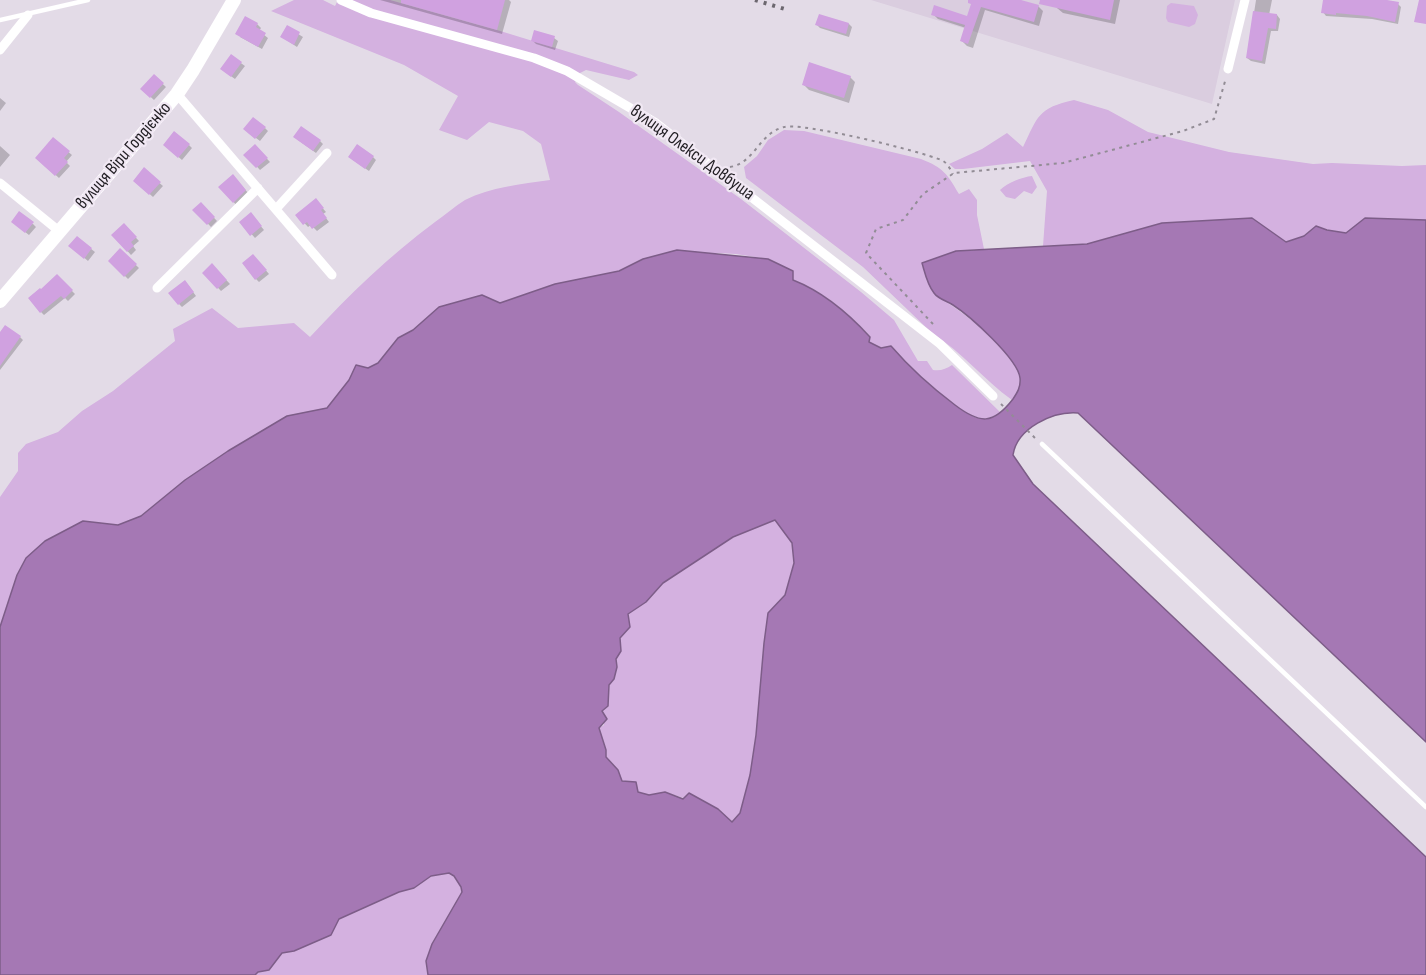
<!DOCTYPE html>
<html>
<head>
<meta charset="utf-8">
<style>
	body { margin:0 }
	canvas { display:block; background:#e3dbe7 }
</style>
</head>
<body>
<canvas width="1426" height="975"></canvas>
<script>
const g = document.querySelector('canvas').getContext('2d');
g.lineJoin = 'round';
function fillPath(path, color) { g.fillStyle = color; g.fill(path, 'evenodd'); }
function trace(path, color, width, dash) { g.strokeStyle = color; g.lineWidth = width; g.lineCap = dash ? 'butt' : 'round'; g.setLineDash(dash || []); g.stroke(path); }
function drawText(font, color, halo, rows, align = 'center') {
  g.font = font + ' "Sofia Sans Condensed",sans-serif'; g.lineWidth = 4.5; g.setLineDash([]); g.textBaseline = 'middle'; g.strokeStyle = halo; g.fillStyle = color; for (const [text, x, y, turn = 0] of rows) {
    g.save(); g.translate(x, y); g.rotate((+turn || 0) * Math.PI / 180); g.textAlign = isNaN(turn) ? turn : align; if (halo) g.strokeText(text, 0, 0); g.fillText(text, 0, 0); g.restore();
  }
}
const built = new Path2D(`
	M871,0H1235L1212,104Z`);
const green = new Path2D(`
	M294,0H323L335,6L338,0H390L497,30L634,72L638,75L629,80L586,70L580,73L575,82L578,85L619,112L741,199L861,292L894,320L918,361H927L933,370C941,371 946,369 952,365L1002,414C998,415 993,418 988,419C963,423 907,364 891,346L881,348L869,342L870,336C849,314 821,290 793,280V271L768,259L736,254L718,253L643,259L619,271L555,284L500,303L439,307L413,330L398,338L378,363L368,368L356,365L349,380L327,408L287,417L228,451L185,480L141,516L118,525L83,521L26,558L17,574L0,627V497L18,471V453L26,444L58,432L82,411L113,391L175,341L173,329L212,308L238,328L294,323L310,337C349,295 389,256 435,222C445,215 455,206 465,200C491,187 521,184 550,180L541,144L523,131L489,122L467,140L439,130L458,96L404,65L271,11Z
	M1171,3L1194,6L1198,15L1195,24L1189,27L1168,22L1166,18L1167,6Z
	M1074,100L1108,110L1148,132L1229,152L1313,164L1332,163L1402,166L1426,165V220L1365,218L1346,233L1327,230L1316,226L1304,236L1286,242L1252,218L1162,223L1087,244L1043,246L1047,191L1030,161L963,169H955L949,164L982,149L1007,133L1023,147C1038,116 1038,108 1074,100Z
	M784,130L804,131L921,159C944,168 947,174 959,194L969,189L977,200V215L984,249L956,251L935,295C957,307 1019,353 1020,379C1021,388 1017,394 1012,400C984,380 962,352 933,334L863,267L746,178L744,167L757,156L768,140Z
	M1032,176L1037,187L1032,194L1024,191L1015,199L1006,197L1000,190C1007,183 1022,177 1032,176Z
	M775,520L792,543L794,563L785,595L768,613L764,643L756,735L750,775L740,813L732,823L718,809L665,792L649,795L638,792L622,781L618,770L606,757V750L599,728L604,725L602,711L608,706L609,685L614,679L617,667L616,659L621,651L620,638L628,614L646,602L663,583L733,537Z
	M449,873C456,877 461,884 462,892L432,944L426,961L428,975H255L258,972L269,970L282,953L294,951L331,935L339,919L399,892L414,888L431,876Z`);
const water = new Path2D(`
	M1252,218L1286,242L1304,236L1316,226L1327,230L1346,233L1365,218L1426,220V742L1078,413C1053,411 1017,428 1013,455L1033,484L1426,857V975H428L426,961L432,944L462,892L461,887L454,876L449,873L431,876L414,888L399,892L339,919L331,935L294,951L282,953L269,970L258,972L255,975H0V627L17,575L26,558L45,541L83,521L118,525L141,516L185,480L228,451L287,416L327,408L349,380L356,365L368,368L378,363L398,338L413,330L439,307L482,295L500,303L555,284L619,271L643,259L677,250L768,259L793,271V280C821,291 849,314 870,337L869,342L881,348L891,346C910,368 931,387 955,405C980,424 993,425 1013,399C1017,393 1021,387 1020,378C1018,359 970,316 953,305C947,301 938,299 934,293C927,284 925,273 922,263L956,251L1087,244L1162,223ZM775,520L792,543L794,563L785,595L768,613L764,643L756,735L750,775L740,813L732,822L718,809L689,793L683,799L665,792L649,795L638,792L636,782L622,781L618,770L606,757V750L599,728L607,719L602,711L608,706L609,685L614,679L617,667L616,659L621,651L620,638L630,627L628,614L646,602L663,583L733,537Z`);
const shadow = new Path2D(`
	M380,0H509L511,2L502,34Z
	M973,0H1016L1038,6L1043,11L1039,26L985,10L973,48L967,46L962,41L966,28L938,19L933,14L968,18Z
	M1059,0H1120L1115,24L1063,13L1057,8Z
	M1256,0H1272L1269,15H1277L1280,19L1278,31H1271L1265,64L1251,61L1247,58Z
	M1325,0H1376L1398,4L1401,7L1398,24L1372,19L1326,16L1323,12Z
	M246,18L257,24L261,28L259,31L268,38L262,49L240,37Z
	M849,24L852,27L849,37L820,28L817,25Z
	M287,27L303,37L297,47L282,37Z
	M554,38L558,41L555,50L536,44L532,40Z
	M231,56L245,66L235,79L225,72Z
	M154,76L166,87L154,100L142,89Z
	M850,77L855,82L849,103L809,90L803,84Z
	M0,98L6,103L0,111Z
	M265,128L268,131L260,141L248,132Z
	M53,139L72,155L66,162L70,166L59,178L37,158Z
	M298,140L320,141L323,144L316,153Z
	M189,145L192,148L182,160L168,148Z
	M0,146L10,155L0,167Z
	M255,146L270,162L260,170L246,155Z
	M373,157L376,160L369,171L353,160Z
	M144,170L163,186L153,197L135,181Z
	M233,176L249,194L237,206L221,187Z
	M201,204L217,221L211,227L195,210Z
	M319,204L326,212L323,214L329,222L317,231L311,225L308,227L297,215Z
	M254,218L264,230L255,238L241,222Z
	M33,224L36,227L29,235L16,225Z
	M124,225L139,241L133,246L136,250L131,255L113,235Z
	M77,238L95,252L88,261L74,249Z
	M120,250L139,268L128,279L110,261Z
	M256,259L269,274L259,282L256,279Z
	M212,265L230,284L221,291L204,273Z
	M57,276L75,294L68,301L65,298L44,315L41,312L42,291Z
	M188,285L196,296L182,307L179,304Z
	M0,335L20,337L23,340L0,370Z`);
const building = new Path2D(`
	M401,0H505L497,30L401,3Z
	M968,0H1021L1039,5L1034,22L981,7L968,44L960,41L965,25L931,15L934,5L967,16L971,4L968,3Z
	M1040,0H1114L1110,20L1039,4Z
	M1323,0H1387L1399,2L1395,22L1367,16L1336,13V15L1321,13Z
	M1419,0H1426V24L1414,22Z
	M1253,11L1277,14L1276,29L1268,28L1262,61L1246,58Z
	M819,14L849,23L846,34L815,25Z
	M245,16L258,23L256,27L266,33L258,47L235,34Z
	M287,25L300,32L294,45L280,37Z
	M534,30L555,36L552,47L531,41Z
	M231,54L242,62L231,77L220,69Z
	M809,62L851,76L844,98L802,85Z
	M154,74L164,83L150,98L140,89Z
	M253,117L266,127L255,139L243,129Z
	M301,126L321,140L313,151L293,137Z
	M174,131L190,144L178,158L163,145Z
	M53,137L70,151L64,158L68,162L55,176L35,158Z
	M255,144L268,158L256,168L243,155Z
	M357,144L374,156L365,169L348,157Z
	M144,167L161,182L149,195L133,181Z
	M233,174L246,190L233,203L218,187Z
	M316,198L324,208L321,210L327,218L312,229L307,222L303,225L295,215Z
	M201,202L215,217L207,225L192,210Z
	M19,211L34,222L25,233L11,222Z
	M251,212L262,226L250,236L239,222Z
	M124,223L137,237L131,242L134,246L127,252L111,235Z
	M77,236L92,248L84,259L68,246Z
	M120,248L137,264L124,277L108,261Z
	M253,254L267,270L255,280L242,263Z
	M212,263L227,280L217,289L202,273Z
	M57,274L73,290L64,299L61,296L40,313L28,298L40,288L41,289Z
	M185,280L194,292L178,305L168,293Z
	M5,325L21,336L0,366V332Z`);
const path = new Path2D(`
	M730,167C755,163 759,133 784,127C802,122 920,151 941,160C947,162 950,169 953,174
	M933,324L866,253L876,229L903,220L923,194L954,173L1063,163L1183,131L1214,119L1226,78
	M1001,404L1035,438`);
const lane = new Path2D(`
	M0,20L88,0
	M1042,444L1426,807`);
const street = new Path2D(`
	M341,0L371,13L534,58L567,71L656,123L940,344L993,396
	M0,50L28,15
	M1228,69L1245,0
	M177,94L332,275
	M0,183L59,231
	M276,209L327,153
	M157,288L258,188`);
const secondary = new Path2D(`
	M0,301L177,94L193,70L234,0`);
const rail = new Path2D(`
	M755,0L788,10`);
const streetNames = [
	["вулиця Олекси Довбуша",692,153,36],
	["вулиця Віри Гордієнко",124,156,-49]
];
fillPath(built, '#dacddf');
fillPath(green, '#d4b1e0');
fillPath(water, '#a578b4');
trace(water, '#7d5d88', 1.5);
fillPath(shadow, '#0003');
fillPath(building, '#d0a1e0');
trace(path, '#928c95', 2, [3, 4.5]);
trace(lane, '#fff', 4.5);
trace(street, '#fff', 9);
trace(secondary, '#fff', 14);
trace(rail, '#6c676f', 4, [3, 6]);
drawText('18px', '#211e23', '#f1e8f4', streetNames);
</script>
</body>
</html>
